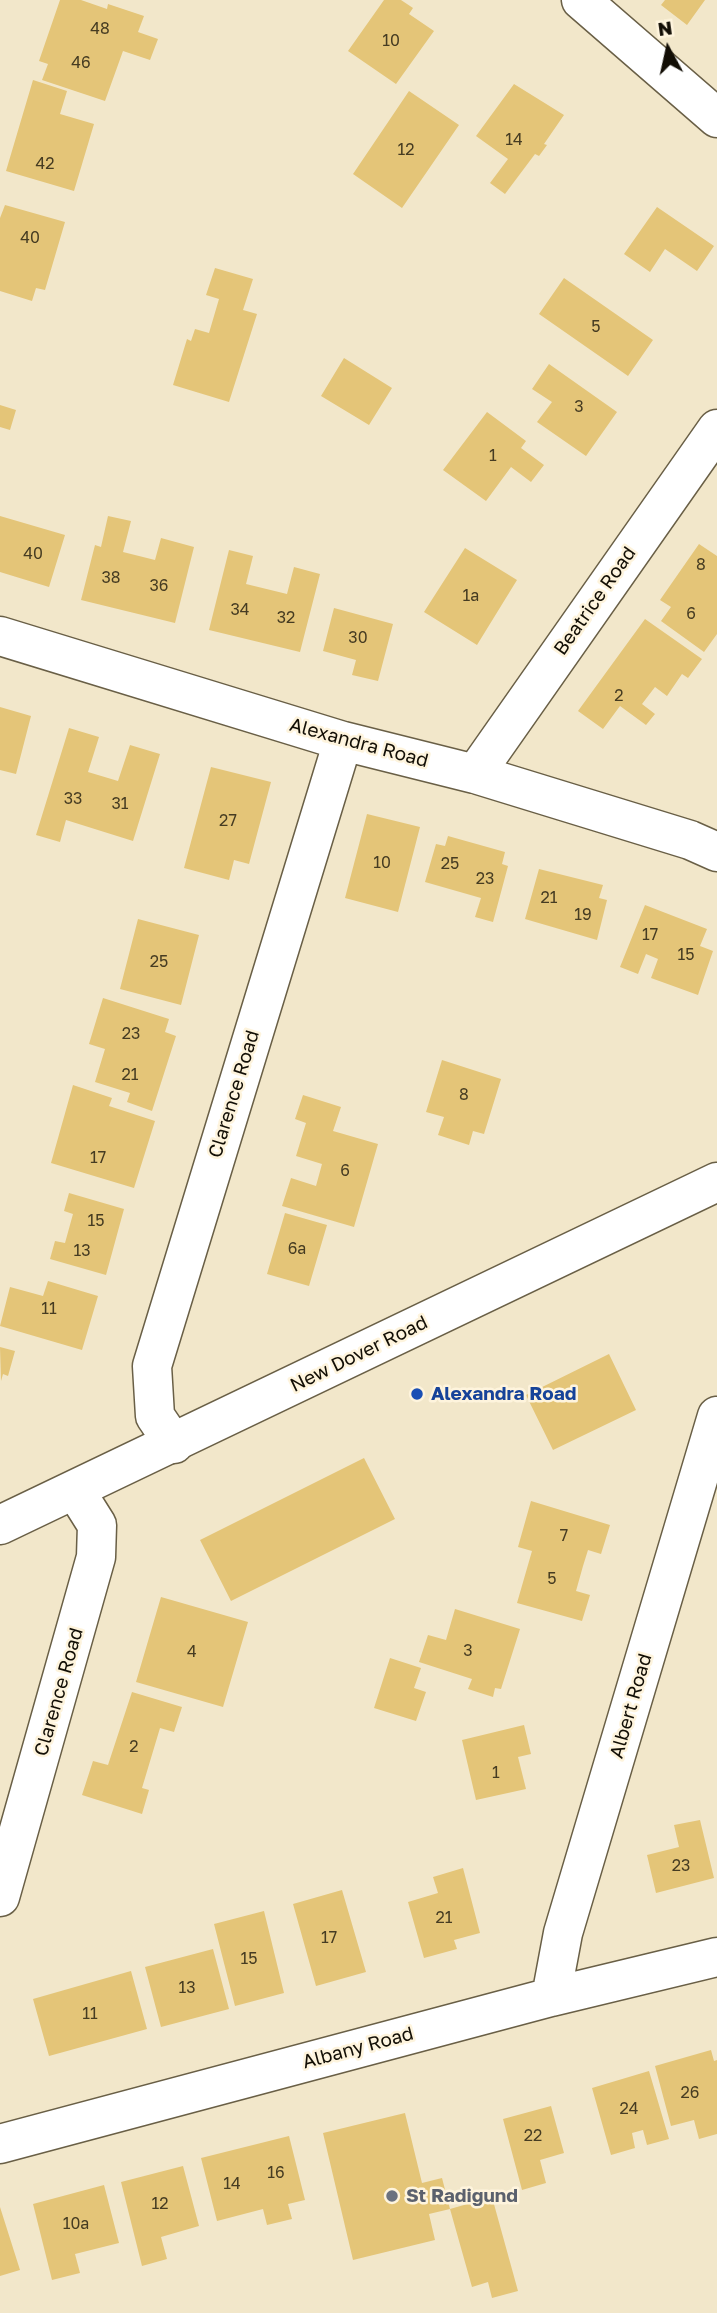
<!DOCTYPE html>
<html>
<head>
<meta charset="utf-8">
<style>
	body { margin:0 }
	#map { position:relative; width:717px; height:2313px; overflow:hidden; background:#f2e7ca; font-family:"Golos Text",sans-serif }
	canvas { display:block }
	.north { position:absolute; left:633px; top:14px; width:70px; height:70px; -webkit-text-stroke:5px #fef4dd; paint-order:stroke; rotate:352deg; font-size:19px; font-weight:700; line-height:28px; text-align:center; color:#120e05 }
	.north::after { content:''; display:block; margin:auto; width:24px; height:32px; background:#120e05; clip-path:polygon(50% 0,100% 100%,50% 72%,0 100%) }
</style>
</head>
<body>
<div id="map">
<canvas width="717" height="2313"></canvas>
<div class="north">N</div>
</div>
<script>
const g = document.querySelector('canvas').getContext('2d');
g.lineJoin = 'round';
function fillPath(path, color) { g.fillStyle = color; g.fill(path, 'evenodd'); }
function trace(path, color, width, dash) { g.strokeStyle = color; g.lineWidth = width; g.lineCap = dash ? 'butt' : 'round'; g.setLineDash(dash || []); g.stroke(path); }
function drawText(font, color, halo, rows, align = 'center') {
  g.font = font + ' "Golos Text",sans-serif'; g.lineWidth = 5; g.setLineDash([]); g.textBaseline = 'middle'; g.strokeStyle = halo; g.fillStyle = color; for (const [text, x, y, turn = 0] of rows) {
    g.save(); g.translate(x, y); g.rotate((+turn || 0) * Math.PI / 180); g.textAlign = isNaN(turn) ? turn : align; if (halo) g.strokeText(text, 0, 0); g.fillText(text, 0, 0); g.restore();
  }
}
const building = new Path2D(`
	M60,0H81L107,9L108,4L144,16L138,32L158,39L150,60L123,51L105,101L42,80L48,64L39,61Z
	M384,0H401L413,8L409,14L434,31L396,84L348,51Z
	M665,0H705L687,25L661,5Z
	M33,80L67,91L60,114L94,124L74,191L6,171Z
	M514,84L564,115L544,144L547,145L539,156L535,154L505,194L490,183L508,159L476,136Z
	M409,91L459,125L402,208L353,174Z
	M5,205L65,222L45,290L36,288L32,301L0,291V218Z
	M657,207L714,246L697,271L665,249L650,272L624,254Z
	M215,268L253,279L243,310L257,314L229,402L173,385L187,339L191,341L195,329L209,333L219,299L206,295Z
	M564,278L653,340L628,376L539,314Z
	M344,358L392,388L369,425L321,396Z
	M549,364L617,412L586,456L537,422L552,402L532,389Z
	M0,405L16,410L10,430L0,427Z
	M487,412L526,441L521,448L544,465L531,482L511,467L486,501L443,470Z
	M0,516L65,535L49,587L0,572Z
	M108,516L131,521L123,552L155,560L161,538L194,547L175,623L81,600L95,545L101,547Z
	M699,544L717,556V634L704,652L661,621L671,607L660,600Z
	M465,548L517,580L477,645L424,612Z
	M229,550L253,556L246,584L287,594L294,567L320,574L300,652L209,630Z
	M334,608L393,624L378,681L352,675L356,660L323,651Z
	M645,619L702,659L688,678L682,674L667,696L655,687L642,704L655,714L646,725L620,706L603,729L578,711Z
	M0,707L31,716L16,774L0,770Z
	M69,728L99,737L88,772L118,781L130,745L160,754L133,841L66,820L60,842L36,835Z
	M211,767L271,782L249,864L234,860L229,880L184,868Z
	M367,814L420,827L398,912L345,898Z
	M448,836L505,852L502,864L508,866L493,922L475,917L481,898L425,882L436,844L445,846Z
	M539,869L603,885L599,898L607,900L597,940L525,919Z
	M645,905L707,929L700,946L713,951L698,995L651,978L658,959L646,954L638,974L620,967Z
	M138,919L199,935L181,1005L120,989Z
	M103,998L169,1019L165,1032L176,1036L152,1111L127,1102L130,1093L95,1082L105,1049L89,1044Z
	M442,1060L501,1079L484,1134L473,1131L469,1145L438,1135L444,1117L426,1112Z
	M73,1085L112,1098L109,1106L155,1121L134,1188L51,1163Z
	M303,1095L341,1107L333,1131L378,1144L354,1227L282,1206L291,1178L316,1186L322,1164L296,1156L306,1123L295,1119Z
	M69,1193L124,1209L106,1275L50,1259L55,1241L65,1243L73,1214L64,1211Z
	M285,1213L327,1225L309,1286L267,1274Z
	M48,1281L98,1296L82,1350L0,1326L10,1287L43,1296Z
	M0,1347L15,1351L8,1376L3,1374L1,1381Z
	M609,1354L636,1410L553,1450L526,1395Z
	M364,1458L395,1519L231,1601L200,1540Z
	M531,1501L610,1525L601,1554L588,1550L583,1566L576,1591L590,1595L582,1621L517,1603L532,1551L518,1547Z
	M161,1597L248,1622L223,1707L136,1682Z
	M455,1609L520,1629L501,1689L495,1688L493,1697L468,1689L472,1679L419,1662L428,1635L446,1640Z
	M390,1658L421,1668L414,1688L426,1692L416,1721L374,1708Z
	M132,1692L182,1707L174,1732L160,1728L142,1788L149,1790L142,1814L82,1795L93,1761L108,1765Z
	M524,1725L531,1754L518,1757L526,1789L476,1800L462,1740Z
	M700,1820L714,1878L656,1893L647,1855L679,1847L674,1825Z
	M463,1868L480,1933L454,1940L457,1949L424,1958L408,1902L438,1893L433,1877Z
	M342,1890L366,1972L316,1986L293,1904Z
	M264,1911L284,1993L235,2006L214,1924Z
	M213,1949L229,2009L161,2027L145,1967Z
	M131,1971L147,2029L49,2056L33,1999Z
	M711,2050L714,2061L717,2060V2134L699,2139L694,2120L671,2126L655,2066Z
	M649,2071L669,2139L647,2145L643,2130L632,2133L635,2148L611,2155L592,2088Z
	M551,2106L564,2153L540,2160L546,2183L522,2190L503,2119Z
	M405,2113L422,2183L442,2178L450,2209L429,2214L435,2240L353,2260L323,2133Z
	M289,2136L305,2200L288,2204L292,2219L267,2225L263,2209L217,2221L201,2158Z
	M183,2166L199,2226L161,2237L167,2259L142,2266L121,2182Z
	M104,2185L119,2243L75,2254L80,2273L52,2280L33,2204Z
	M492,2197L518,2291L492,2298L488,2282L472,2287L450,2209Z
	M0,2207L20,2270L0,2276Z`);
const minor = new Path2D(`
	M581,0L717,118
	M0,636L343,741L475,774L690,840L717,852
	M475,774L717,429
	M174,1444L155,1416L152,1366L343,741
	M0,1897L96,1557L97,1525L75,1490
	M551,1997L563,1933L717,1416
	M0,2144L551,1997L717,1957`);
const secondary = new Path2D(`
	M0,1525L717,1182`);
const markers = [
	[417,1394,7,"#1a4fb4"],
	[392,2196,7,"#6b7280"]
];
const numberNames = [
	["48",100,29],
	["10",391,41],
	["46",81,63],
	["14",514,140],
	["12",406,150],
	["42",45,164],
	["40",30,238],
	["5",596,327],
	["3",579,407],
	["1",493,456],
	["40",33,554],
	["8",701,565],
	["38",111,578],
	["36",159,586],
	["1a",471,596],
	["34",240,610],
	["6",691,614],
	["32",286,618],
	["30",358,638],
	["2",619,696],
	["33",73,799],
	["31",120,804],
	["27",228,821],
	["10",382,863],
	["25",450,864],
	["23",485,879],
	["21",549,898],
	["19",583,915],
	["17",650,935],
	["15",686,955],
	["25",159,962],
	["23",131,1034],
	["21",130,1075],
	["8",464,1095],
	["17",98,1158],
	["6",345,1171],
	["15",96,1221],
	["6a",297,1249],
	["13",82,1251],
	["11",49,1309],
	["7",564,1536],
	["5",552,1579],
	["3",468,1651],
	["4",192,1652],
	["2",134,1747],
	["1",496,1773],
	["23",681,1866],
	["21",444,1918],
	["17",329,1938],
	["15",249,1959],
	["13",187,1988],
	["11",90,2014],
	["26",690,2093],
	["24",629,2109],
	["22",533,2136],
	["16",276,2173],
	["14",232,2184],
	["12",160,2204],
	["10a",76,2224]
];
const streetNames = [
	["Beatrice Road",595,601,-55],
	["Alexandra Road",359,743,15],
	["Clarence Road",234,1094,-73],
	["New Dover Road",359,1354,-26],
	["Clarence Road",59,1692,-74],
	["Albert Road",631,1706,-74],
	["Albany Road",358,2048,-15]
];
const transitNames = [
	["Alexandra Road",431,1394]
];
const worshipNames = [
	["St Radigund",406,2196]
];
fillPath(building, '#e4c578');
trace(minor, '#695f46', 41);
trace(secondary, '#695f46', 41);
trace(minor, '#fff', 38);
trace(secondary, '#fff', 38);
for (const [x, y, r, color] of markers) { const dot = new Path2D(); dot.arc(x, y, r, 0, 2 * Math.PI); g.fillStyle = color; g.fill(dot); trace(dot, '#fef4dd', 2.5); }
drawText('16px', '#463c22', null, numberNames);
drawText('19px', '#120e05', '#fef4dd', streetNames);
drawText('bold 19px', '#164399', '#fef4dd', transitNames, 'left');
drawText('bold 19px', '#5b616d', '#fef4dd', worshipNames, 'left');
</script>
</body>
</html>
